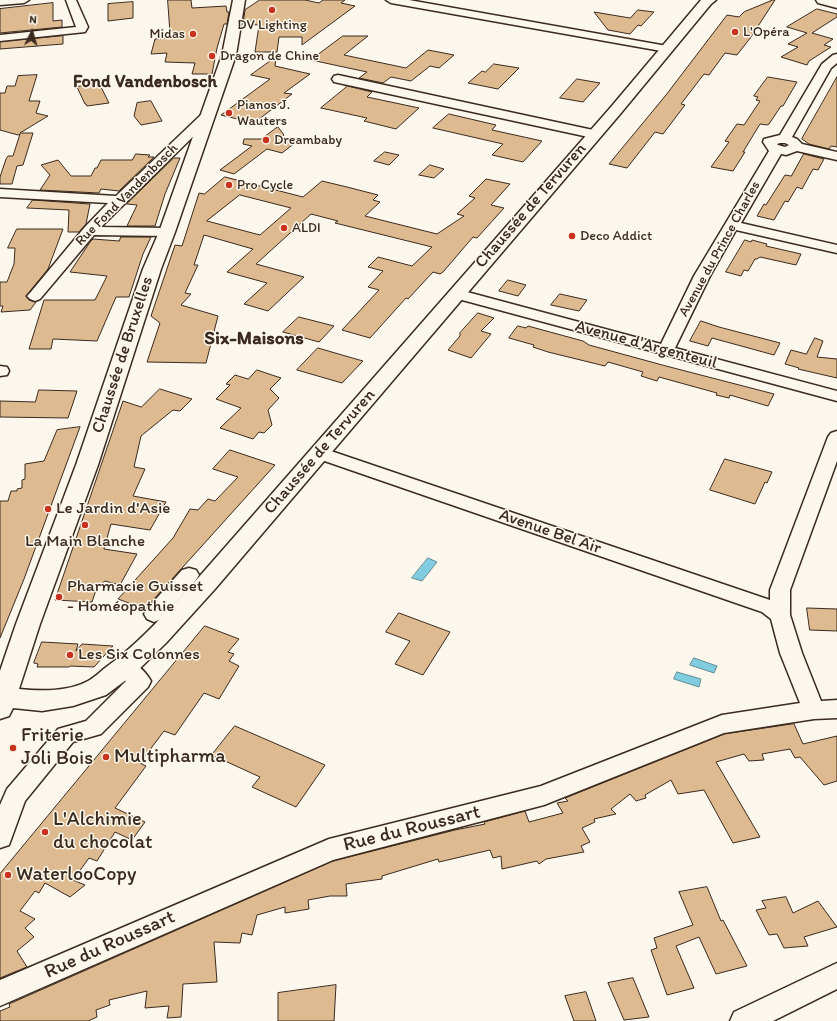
<!DOCTYPE html>
<html>
<head>
<meta charset="utf-8">
<style>
	body { margin:0 }
	#map { position:relative; width:837px; height:1021px; overflow:hidden; background:#fbf7ec; font-family:Itim,sans-serif }
	canvas { display:block }
	.north { position:absolute; left:12px; top:12px; width:40px; height:40px; -webkit-text-stroke:3px #fbf7ec; paint-order:stroke; rotate:5deg; font-size:11px; font-weight:700; line-height:16px; text-align:center; color:#3b2a1e }
	.north::after { content:''; display:block; margin:auto; width:14px; height:18px; background:#3b2a1e; clip-path:polygon(50% 0,100% 100%,50% 72%,0 100%) }
</style>
</head>
<body>
<div id="map">
<canvas width="837" height="1021"></canvas>
<div class="north">N</div>
</div>
<script>
const g = document.querySelector('canvas').getContext('2d');
g.lineJoin = 'round';
function fillPath(path, color) { g.fillStyle = color; g.fill(path, 'evenodd'); }
function trace(path, color, width, dash) { g.strokeStyle = color; g.lineWidth = width; g.lineCap = dash ? 'butt' : 'round'; g.setLineDash(dash || []); g.stroke(path); }
function drawText(font, color, halo, rows, align = 'center') {
  g.font = font + ' Itim,sans-serif'; g.lineWidth = 3; g.setLineDash([]); g.textBaseline = 'middle'; g.strokeStyle = halo; g.fillStyle = color; for (const [text, x, y, turn = 0] of rows) {
    g.save(); g.translate(x, y); g.rotate((+turn || 0) * Math.PI / 180); g.textAlign = isNaN(turn) ? turn : align; if (halo) g.strokeText(text, 0, 0); g.fillText(text, 0, 0); g.restore();
  }
}
const water = new Path2D(`
	M428,558L437,562L422,581L412,578Z
	M694,658L717,666L714,673L690,665Z
	M677,672L701,679L699,687L674,679Z`);
const building = new Path2D(`
	M168,0H191L192,8L226,6L227,12H229L227,24H224L217,48L212,74H192L195,63L165,62L167,53L151,54L155,39L170,38Z
	M260,0H305L319,3L323,0H345L341,3L355,6L302,45V37H279L277,52H255L259,25L243,24L245,10Z
	M773,0H775L751,37L737,55L725,53L709,75L704,74L681,104L685,105L663,134L655,132L627,168L609,164L666,95L727,15L739,17L744,12Z
	M133,2V18L108,21V4Z
	M53,3V21L62,20V27L0,33V9Z
	M817,9L837,14V17L812,33L833,39L824,45L831,47L809,61L807,65L781,57L798,47L788,44L807,33L787,27Z
	M638,10L654,12L641,26L638,25L630,34L608,30L594,12L630,18Z
	M63,36V44L0,49V42Z
	M343,36H368L344,55L406,68L428,50L454,55L439,68L430,66L411,81L391,77L383,83L359,78L367,72L311,60Z
	M276,57L275,66L310,74L284,93L292,94L254,123L221,115L270,79L251,75Z
	M494,64L519,68L498,89L468,83L482,71L485,72Z
	M37,75L29,101H40L36,113L48,116L20,133H33L23,165L17,166L12,184H0V177L6,159L8,156H13L20,134L18,135L0,130V93H5L7,86H15L18,76Z
	M768,77L797,82L783,106H781L769,124L767,125L760,124L743,152H745L733,171L711,167L729,142L725,141L737,124L744,125L760,101L756,100L758,97L754,96Z
	M837,77V147L831,146L829,149L809,144L802,139Z
	M577,79L600,83L583,102L560,98Z
	M99,83L109,103L87,106L86,104H85L77,87Z
	M348,86L372,92L367,97L419,108L396,129L364,121L367,118L321,108Z
	M151,101L162,121L141,125L134,116L137,103Z
	M449,114L496,125L492,130L542,141L523,162L492,155L503,144L433,128Z
	M278,127L284,135L280,139H300L282,153L267,149L234,174L220,170L252,146L243,144L244,139H261Z
	M385,152L399,155L389,165L374,161Z
	M136,154L150,155L148,157H154L119,191L101,189L99,193L40,190L50,175L41,165L58,160L71,176H91L95,168H97L101,160H132Z
	M804,154L824,159L818,170L813,169L802,189L797,187L788,202L785,201L774,220L757,216L764,204L766,205L785,175L791,176Z
	M174,158H180L165,194L155,226H127L137,205L127,204Z
	M430,165L444,169L434,178L419,175Z
	M225,177L303,197L322,181L347,187L378,195L373,200L380,202L365,216L437,234L464,216L457,214L475,198L469,196L486,179L510,184L491,205L504,208L477,238L473,237L443,272L440,274L433,272L408,299L406,298L370,338L342,330L379,290L368,287L383,271L368,267L378,257L412,266L432,247L335,223L338,221L311,214L256,264L304,277L268,311L244,304L267,283L227,272L253,249L204,235L194,265H198L185,293L191,294L181,305L218,316L206,363L147,362L160,323L151,316L175,245L182,246L199,193L204,194ZM240,195L291,208L260,235L207,221Z
	M33,200L90,204L86,224L79,232H68L69,210L27,208Z
	M17,229H63L48,269L26,296L29,300L36,302L30,310L1,312L3,306H0V282H7L14,264L15,248H8Z
	M121,237H151L143,254L129,297H116L97,341L53,339L51,349H29L44,300H95L107,276L70,272L90,242L93,239L119,241Z
	M745,240L751,242L752,240L767,244L766,246L801,254L796,265L760,257L757,259H755L748,271L744,270L741,276L726,272Z
	M508,280L526,285L518,296L499,291Z
	M560,294L587,300L579,311L551,305Z
	M478,313L494,318L481,331L491,334L471,358L448,350L460,336V333Z
	M299,317L334,326L319,342L283,332Z
	M701,321L719,327L780,343L774,355L712,338L708,346L690,341Z
	M518,326L526,328L528,326L583,341L589,345L666,366L774,394L768,406L730,395L729,398L716,395L717,393L659,377L657,381L641,376L643,372L608,362L605,366L548,352L533,347L534,345L509,338Z
	M815,338L823,341L817,357L837,359V378L798,369L799,368L785,364L791,350L806,354Z
	M318,348L342,355L363,361L342,383L297,370Z
	M257,370L281,378L270,389L279,398L268,410L272,425L264,433L259,432L253,439L220,428L241,408L216,399L230,385L226,384L235,375L248,379Z
	M160,389L192,399L180,411L173,410L141,436L134,467L145,469L133,496L166,502L150,530L111,524L104,549L137,554L120,585L105,581L97,587L92,602L55,600L123,401L141,407Z
	M39,390L77,391L68,418L0,417V401L35,402Z
	M80,427L24,579L0,638V501H8L11,491H17V489L22,488V480L25,479V464L44,461L57,430Z
	M230,450L275,465L145,609L118,599L173,538L190,509L198,510L208,499L215,501L238,477L213,469Z
	M725,459L772,472L767,483L765,482L755,504L710,490Z
	M807,608L837,609V631L810,630Z
	M399,613L450,632L423,675L395,664L410,641L386,632Z
	M205,626L239,639L228,652L234,654L229,661L239,666L219,699L204,693L175,735L164,731L140,763L146,766L115,808L145,822L132,840L115,832L97,861L89,858L73,880L85,885L70,897L45,883L39,893L35,891L20,911L35,919L25,928L34,937L17,951L27,967L0,978V874Z
	M42,642L78,644L76,651L82,644L113,646L94,667L70,666L69,667H37L38,664L34,663Z
	M794,724L803,744L837,736V781L824,785L800,757L795,758L790,749L762,754L764,760L749,761L744,754L716,762L760,837L733,843L704,790L678,794L671,780L645,795L646,798L636,801L630,794L611,809L616,814L594,819L595,822L582,828L590,842L581,846L584,852L546,859L539,864L537,861L502,869L501,856L493,858L490,850L439,862L438,859L382,876V879L346,884L347,896H330L308,900L309,909L285,913V907L257,915L252,935L242,933L240,943L214,942L217,982L183,984L181,1017L167,1018L169,1006L145,1008L147,991L109,1000L110,1005L96,1010L97,1017L88,1021H0V1011L10,1007L9,1004L333,861L455,830L485,824L484,822L525,811L529,822L563,813L557,803L568,801L565,798L724,734Z
	M235,726L325,765L296,807L252,787L260,777L212,755Z
	M707,887L721,921L723,920L747,966L716,974L699,937L676,946L694,988L667,995L651,950L657,948L654,938L693,925L679,892Z
	M786,897L793,913L818,901L837,927L804,937L808,946L784,948L777,934L769,935L756,910L766,908L762,901Z
	M633,978L649,1017L624,1020L608,983Z
	M336,985L334,1021H278V993Z
	M586,992L596,1021H574L565,996Z`);
const minor = new Path2D(`
	M0,0H29L24,3L0,5Z
	M66,0H76L88,27L85,32L0,41V35L76,27Z
	M386,0H409L667,46L671,47L673,49L671,51L667,52L391,3Z
	M837,54V63L831,68L792,137L797,139L802,144L837,152V160L797,151L786,155L781,154L741,223L837,245V253L736,230L710,276L675,348L837,391V401L451,297L448,294L451,291L456,289L661,344L694,276L769,151L763,142L764,139L780,135L822,64L833,55ZM780,143H785L789,145L785,147L778,145L777,144Z
	M338,75L593,130L598,131L599,134L598,137L593,138L334,82L332,79L334,76Z
	M207,112L211,113L213,116L211,119L101,227L167,228L172,229L174,232L172,235L167,236L94,235L40,299L35,301L30,299L27,296L30,293L84,228L108,203L0,197V189L116,196L203,113Z
	M0,366L7,367L9,371L7,375L0,376Z
	M837,431V461L790,590V615L802,653L821,701L837,700V718L814,719L724,733L544,805L333,860L0,1006V980L329,839L541,786L722,715L800,703L780,653L771,619L762,612L313,457L310,453L313,449L319,447L325,449L770,600V590L828,437L831,433Z
	M189,568L196,570L199,575L196,580L161,619L154,622L147,619L144,614L147,609L182,570Z
	M125,659C136,662 145,671 151,681L148,687L101,734L73,742L25,801L9,845L0,848V805L7,789L58,729L86,721L126,681L117,673L114,667L117,661Z
	M837,963V989L773,1021H730L734,1012Z`);
const major = new Path2D(`
	M233,0H245L236,55L175,232L161,269L98,465L40,624L19,689C41,691 68,692 88,681C94,678 100,672 105,668C140,643 169,609 199,577L611,107L701,0H716L711,4L621,113L215,589L166,643L134,674L106,695L73,706L42,711L13,708L9,716L0,719V671L16,624L76,465L143,269L159,232L222,55Z
	M816,0H837V8L818,3Z`);
const markers = [
	[272,10,4,"#c8321e"],
	[735,32,4,"#c8321e"],
	[193,34,4,"#c8321e"],
	[212,56,4,"#c8321e"],
	[229,113,4,"#c8321e"],
	[266,140,4,"#c8321e"],
	[229,185,4,"#c8321e"],
	[284,228,4,"#c8321e"],
	[572,236,4,"#c8321e"],
	[48,509,4,"#c8321e"],
	[85,525,4,"#c8321e"],
	[59,597,4,"#c8321e"],
	[70,655,4,"#c8321e"],
	[13,748,4,"#c8321e"],
	[106,757,4,"#c8321e"],
	[45,832,4,"#c8321e"],
	[8,875,4,"#c8321e"]
];
const farPoinames = [
	["DV Lighting",272,25,"center"],
	["L'Opéra",743,32],
	["Midas",185,34,"right"],
	["Dragon de Chine",220,56],
	["Pianos J.",237,105],
	["Wauters",237,121],
	["Dreambaby",274,140],
	["Pro Cycle",237,185],
	["ALDI",292,228],
	["Deco Addict",580,236]
];
const farStreetnames = [
	["Rue Fond Vandenbosch",127,195,-45],
	["Avenue du Prince Charles",720,249,-61]
];
const streetNames = [
	["Chaussée de Tervuren",531,206,-49],
	["Avenue d'Argenteuil",646,345,15],
	["Chaussée de Bruxelles",123,355,-72],
	["Chaussée de Tervuren",320,452,-49],
	["Avenue Bel Air",550,532,19]
];
const poiNames = [
	["Le Jardin d'Asie",56,509],
	["La Main Blanche",85,542,"center"],
	["Pharmacie Guisset",67,587],
	["- Homéopathie",67,607],
	["Les Six Colonnes",78,655]
];
const farDistrictnames = [
	["Fond Vandenbosch",145,82]
];
const quarterNames = [
	["Six-Maisons",254,339]
];
const nearPoinames = [
	["Friterie",21,736],
	["Joli Bois",21,759],
	["Multipharma",114,757],
	["L'Alchimie",53,820],
	["du chocolat",53,843],
	["WaterlooCopy",16,875]
];
const nearStreetnames = [
	["Rue du Roussart",412,829,-14],
	["Rue du Roussart",110,945,-24]
];
fillPath(water, '#80cce0');
trace(water, '#648b92', 1);
fillPath(building, '#deba90');
trace(building, '#3b2a1e', 1);
trace(minor, '#3b2a1e', 3);
trace(major, '#3b2a1e', 3);
fillPath(minor, '#fbf7ec');
fillPath(major, '#fbf7ec');
for (const [x, y, r, color] of markers) { const dot = new Path2D(); dot.arc(x, y, r, 0, 2 * Math.PI); g.fillStyle = color; g.fill(dot); trace(dot, '#fbf7ec', 1.5); }
drawText('14px', '#3b2a1e', '#fbf7ec', farPoinames, 'left');
drawText('14px', '#3b2a1e', '#fbf7ec', farStreetnames);
drawText('17px', '#3b2a1e', '#fbf7ec', streetNames);
drawText('17px', '#3b2a1e', '#fbf7ec', poiNames, 'left');
drawText('bold 18px', '#3b2a1e', '#fbf7ec', farDistrictnames);
drawText('bold 19px', '#3b2a1e', '#fbf7ec', quarterNames);
drawText('20px', '#3b2a1e', '#fbf7ec', nearPoinames, 'left');
drawText('20px', '#3b2a1e', '#fbf7ec', nearStreetnames);
</script>
</body>
</html>
